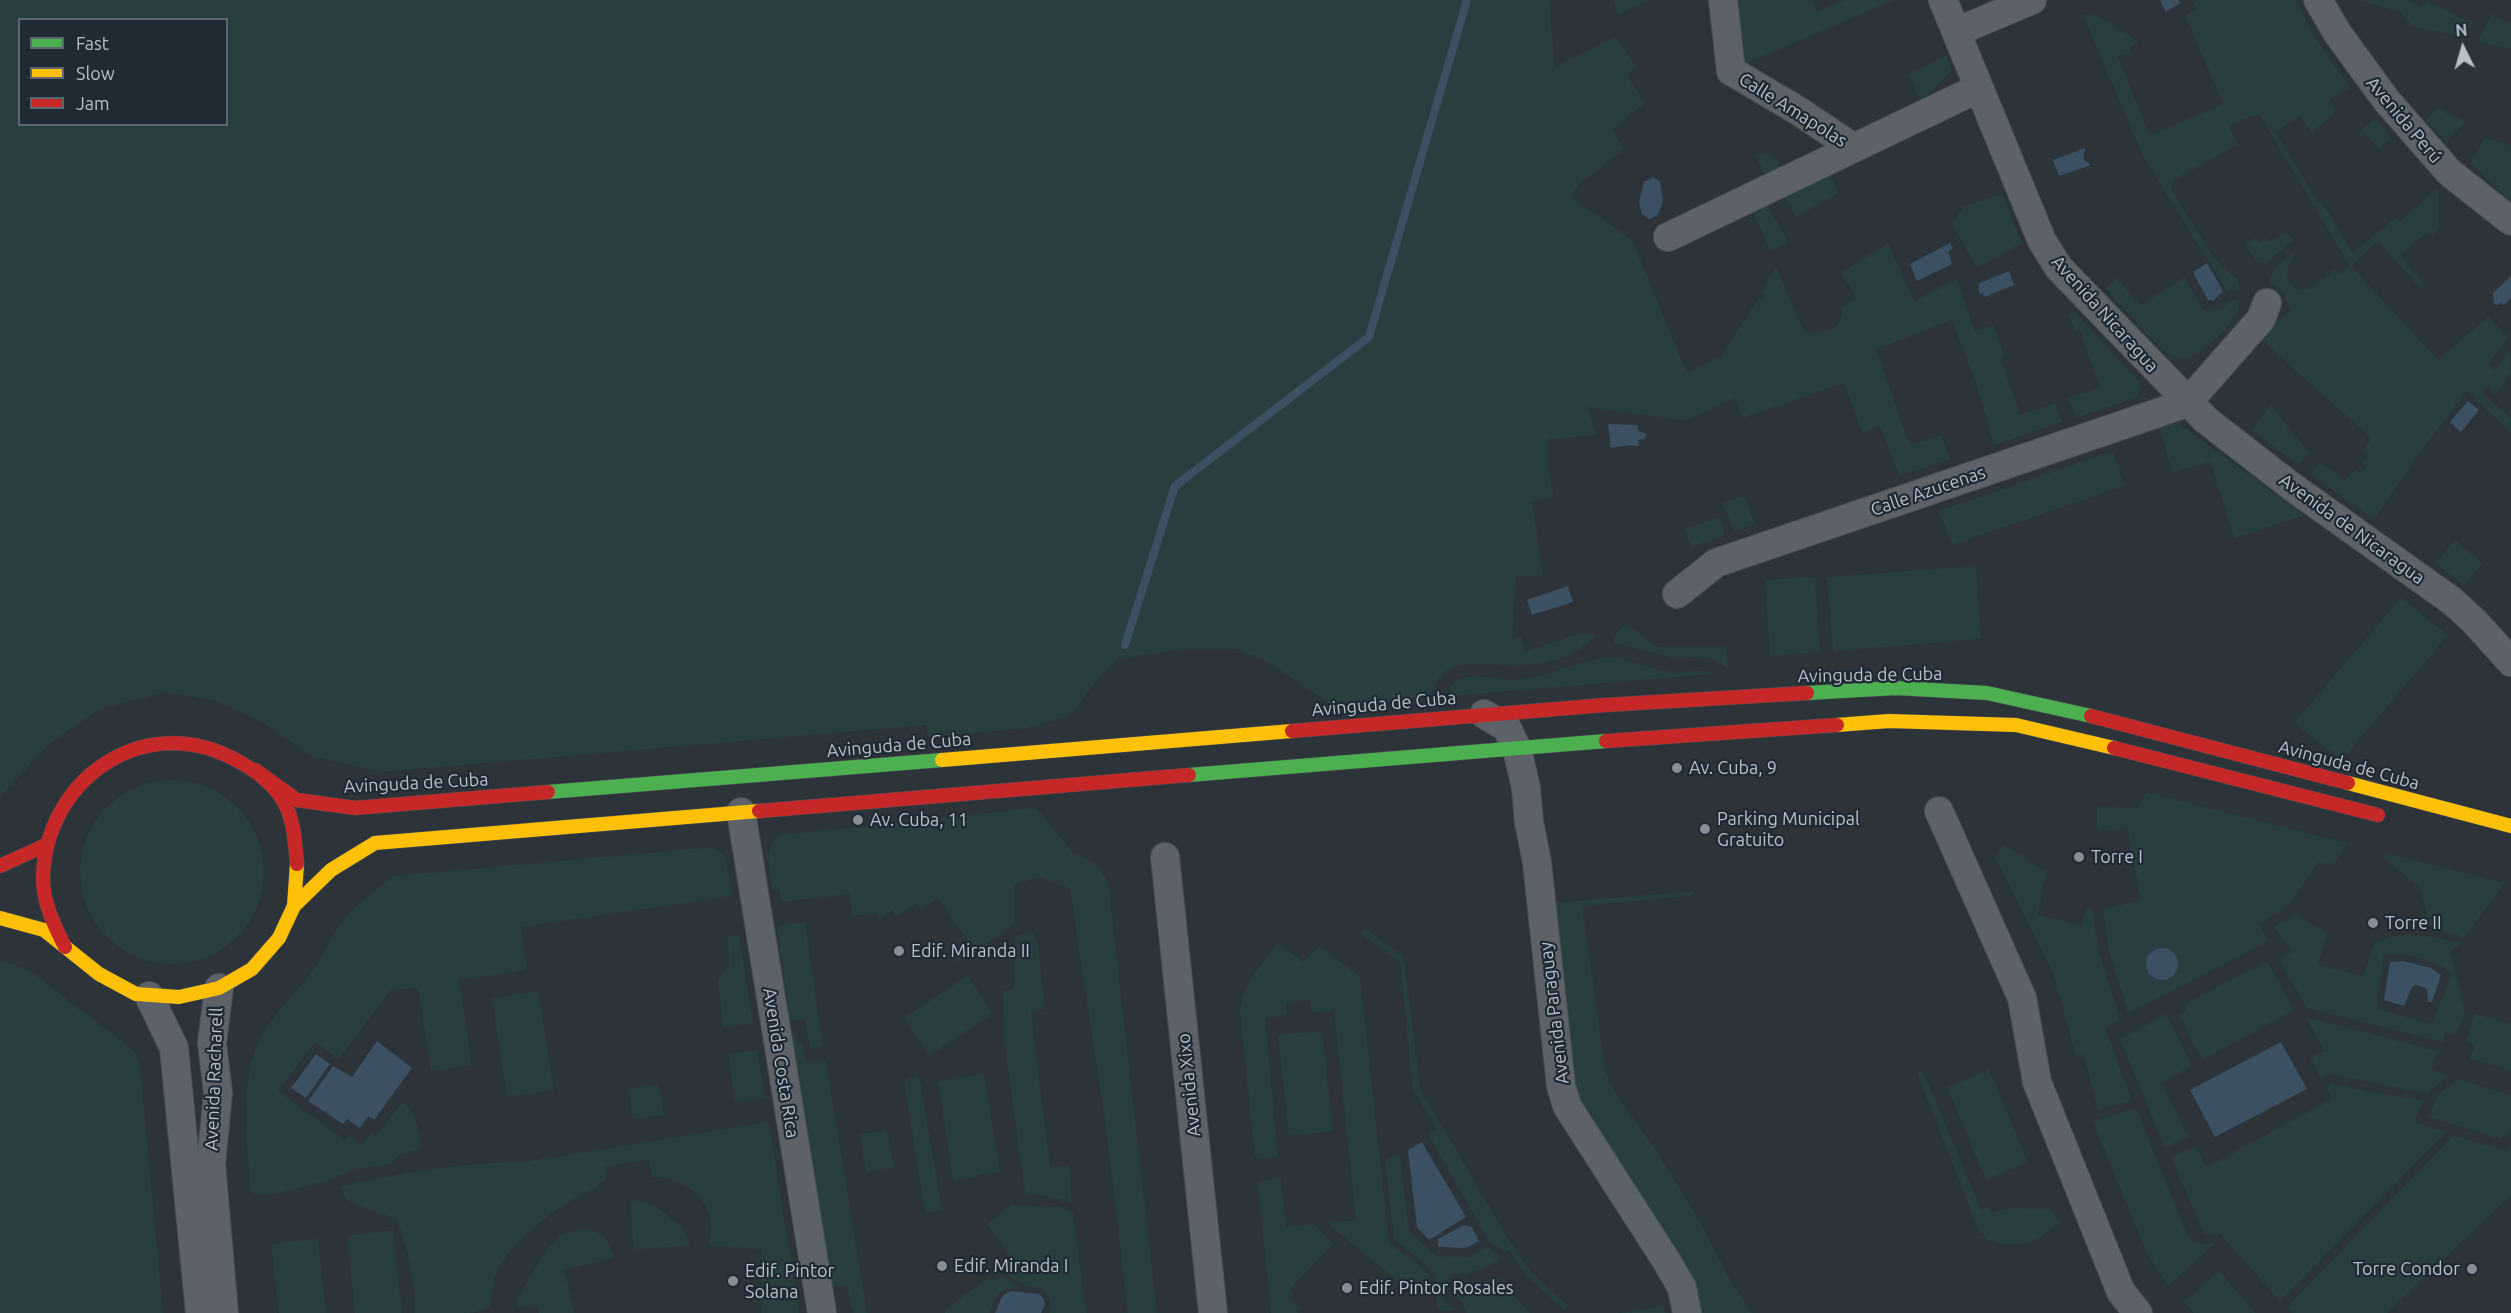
<!DOCTYPE html>
<html>
<head>
<meta charset="utf-8">
<style>
	body { margin:0 }
	#map { position:relative; width:2511px; height:1313px; overflow:hidden; background:#2c3339; font-family:Ubuntu,sans-serif }
	canvas { display:block }
	.legend { position:absolute; left:18px; top:18px; width:210px; height:108px; box-sizing:border-box; background:#1f2a34; border:2px solid #5b6670; margin:0; padding:8px 10px; list-style:none; font-size:18px; color:#b6c0ca }
	.legend li { display:flex; align-items:center; gap:12px; height:30px }
	.legend b { width:30px; border:2px solid #5b6670 }
	.north { position:absolute; left:2433px; top:18px; width:60px; height:60px; -webkit-text-stroke:4px #1f2a34; paint-order:stroke; rotate:355deg; font-size:16px; font-weight:700; line-height:24px; text-align:center; color:#b6c0ca }
	.north::after { content:''; display:block; margin:auto; width:21px; height:27px; background:#b6c0ca; clip-path:polygon(50% 0,100% 100%,50% 72%,0 100%) }
</style>
</head>
<body>
<div id="map">
<canvas width="2511" height="1313"></canvas>
<ul class="legend">
<li><b style="height:8px;background:#4caf50"></b>Fast</li>
<li><b style="height:8px;background:#ffc107"></b>Slow</li>
<li><b style="height:8px;background:#c62828"></b>Jam</li>
</ul>
<div class="north">N</div>
</div>
<script>
const g = document.querySelector('canvas').getContext('2d');
g.lineJoin = 'round';
function fillPath(path, color) { g.fillStyle = color; g.fill(path, 'evenodd'); }
function trace(path, color, width, dash) { g.strokeStyle = color; g.lineWidth = width; g.lineCap = dash ? 'butt' : 'round'; g.setLineDash(dash || []); g.stroke(path); }
function drawText(font, color, halo, rows, align = 'center') {
  g.font = font + ' Ubuntu,sans-serif'; g.lineWidth = 4.5; g.setLineDash([]); g.textBaseline = 'middle'; g.strokeStyle = halo; g.fillStyle = color; for (const [text, x, y, turn = 0] of rows) {
    g.save(); g.translate(x, y); g.rotate((+turn || 0) * Math.PI / 180); g.textAlign = isNaN(turn) ? turn : align; if (halo) g.strokeText(text, 0, 0); g.fillText(text, 0, 0); g.restore();
  }
}
const green = new Path2D(`
	M0,0H1549L1555,68L1615,36L1637,68L1627,75L1645,103L1612,130L1625,149L1582,182L1572,193L1575,200L1632,240L1687,373L1721,356L1759,298L1762,300L1765,296L1761,293L1776,267L1804,332C1826,334 1842,333 1842,306L1857,298L1841,273L1888,243L1914,301L1957,279L1975,331L1994,325L2005,357L2001,359L2020,415L2055,403L2062,422L1994,445L1976,383L1952,320L1876,349L1910,445L1942,435L1950,459L1899,476L1880,425L1862,433L1844,383L1743,418L1736,398L1685,421L1588,407L1597,435L1548,439V467L1554,497L1532,502L1543,576H1516L1512,639L1521,636L1525,652L1577,634L1597,635C1583,648 1568,658 1549,662C1534,665 1518,666 1502,665C1469,663 1441,659 1431,697L1333,706L1268,662L1237,649H1183L1118,659L1102,674L1073,712L1065,717L1028,728L928,737L926,725L381,772L314,757L261,722L217,701L166,692L99,709L49,744L0,797ZM20,20H226V124H20Z
	M1614,0H1649L1617,15Z
	M1732,0H1812L1817,12L1844,0H1893L1743,65Z
	M2191,0H2295L2320,45L2350,87L2329,100L2337,111L2312,133L2300,116L2275,132L2318,201L2321,200L2353,253L2395,218L2399,222L2438,187L2439,227L2433,237L2428,232L2400,255L2425,285L2421,289L2378,241L2351,266L2438,360L2488,317L2509,337L2487,365L2496,370L2509,351L2511,373L2495,396L2487,386L2481,392L2511,418V433L2467,391L2418,455L2374,520L2311,474L2320,462L2345,480L2356,469L2361,473L2367,466L2362,463L2368,455L2362,451L2372,439L2259,338L2271,326L2291,311L2283,291L2268,282L2273,270L2292,253H2295C2294,259 2288,264 2288,270C2287,276 2288,280 2291,284C2304,300 2324,278 2335,269L2339,275L2350,266L2259,114L2229,125L2237,145L2174,180L2171,189L2214,258L2238,280L2240,290L2237,292L2227,291L2143,156L2083,15H2096L2139,42L2130,47L2132,52L2118,57L2150,135L2223,104L2185,15L2197,9Z
	M2359,0H2407L2422,7L2426,1L2473,23L2466,38L2412,26L2400,12Z
	M2491,14L2511,24V49L2478,42Z
	M1946,55L1952,70L1921,101L1909,74Z
	M2437,108L2465,122L2447,141L2426,120Z
	M2375,118L2391,138L2379,149L2362,130Z
	M2485,137L2511,146V201L2470,164Z
	M1769,154L1777,159L1782,172L1730,195L1728,191L1764,174L1756,155Z
	M1828,172L1839,193L1796,217L1783,193Z
	M2002,194L2022,243L1977,268L1952,224L1964,206Z
	M1766,202L1788,242L1770,252L1752,208Z
	M2286,233L2294,240L2266,263L2261,264L2256,261L2245,244L2255,238L2258,243L2266,238L2268,241H2272Z
	M2185,277L2202,308L2206,311L2220,309L2232,300H2238C2239,305 2239,310 2236,314C2230,328 2198,358 2183,358C2174,358 2168,354 2161,349L2105,288L2117,278L2140,305Z
	M2074,312L2139,381C2142,389 2140,393 2133,399L2075,418L2068,398L2100,387L2080,331L2075,332L2069,315Z
	M2271,405L2309,453L2299,465L2251,430Z
	M2177,422L2304,515L2234,539L2211,462L2172,472L2160,428Z
	M2113,451L2124,486L1952,545L1939,511Z
	M1744,495L1755,524L1734,532L1723,503Z
	M1719,517L1725,535L1692,547L1684,529Z
	M2455,540L2483,563L2464,585L2435,564Z
	M1976,566L1981,639L1833,651L1827,577Z
	M1815,577L1820,652L1770,656L1765,580Z
	M2401,598L2448,635L2342,760L2294,723Z
	M1626,623L1658,647H1727L1728,669L1713,659L1703,657L1674,658L1614,643L1613,637Z
	M1612,657C1633,660 1653,671 1674,672C1686,673 1702,667 1712,674L1450,696L1449,688C1464,667 1494,681 1516,680C1549,678 1578,659 1612,657Z
	M80 872a92 92 0 1 1 184 0a92 92 0 1 1-184 0Z
	M2146,792L2347,843L2335,864L2318,863L2288,906L2259,924L2269,941L2128,1013L2109,952L2103,909L2141,900L2127,828L2097,832V807L2139,808Z
	M1036,808L1074,854L1087,859L1099,868L1108,881L1157,1313H1128L1106,1128L1070,889L1041,877L1014,884L1015,925L957,962L954,957L971,945L938,898L921,910L916,904L897,917L892,910L879,920L878,913L852,916L850,894L781,902L779,889H772C770,869 761,847 781,835Z
	M2004,844L2046,872L2038,915L2082,925L2088,907L2092,908L2099,952L2120,1020L2105,1028L2132,1101L2098,1110L2084,1055L2076,1057L2054,975L1995,857Z
	M714,847L725,856L733,896L521,927L527,970L459,980L472,1065L431,1071L418,987L390,991L339,1059L315,1042L278,1091L345,1140L349,1135L362,1144L371,1133L376,1136L402,1102C417,1112 418,1128 421,1145L418,1150L399,1155L390,1164L352,1170L326,1181L275,1194L261,1195L251,1192C247,1147 238,1075 262,1035C278,1008 301,988 318,963C324,954 327,944 333,935C349,909 370,893 395,876Z
	M2385,853L2505,883L2464,937L2429,927L2421,889L2383,857Z
	M1694,891L1691,896L1582,906L1606,1075L1622,1103L1656,1150L1702,1225L1731,1282L1752,1313H1697L1590,1121L1577,1090L1571,1061L1552,903Z
	M2295,914L2327,933L2318,965L2363,976L2374,943C2403,929 2430,936 2461,943L2450,952L2465,1011L2456,1036L2445,1033L2443,1042L2307,1008L2279,960L2292,952L2274,927ZM2401,954C2418,958 2439,960 2451,975L2432,1024L2379,1009L2377,1003L2384,955Z
	M805,922L823,1047L810,1049L805,1019L790,1021L777,926Z
	M1365,928L1404,957L1420,1088L1506,1235L1531,1272L1568,1306L1565,1310L1527,1277L1509,1250L1505,1252L1489,1241L1428,1134L1437,1129L1413,1090L1400,962L1360,933Z
	M1033,933L1038,943L1045,1009L1031,1011L1050,1168L1069,1165L1072,1204C1058,1197 1040,1194 1025,1194L1004,1039L1003,991L1014,989L1015,936Z
	M739,935L753,1023L723,1027L718,979L729,965L728,937Z
	M1278,944L1303,962L1319,947L1360,976L1389,1242L1429,1274L1431,1287H1405L1327,1223L1356,1220L1334,1010L1312,1013L1310,1000L1286,1002L1287,1015L1265,1018L1278,1157L1258,1159L1255,1157L1240,1013C1241,984 1261,965 1278,944Z
	M2267,961L2294,1010L2202,1060L2179,1016L2187,1011L2185,1004Z
	M0,962C33,965 51,988 76,1007C96,1022 117,1036 136,1053L140,1065L163,1313H0Z
	M967,976L993,1013L929,1056L904,1018Z
	M538,991L554,1090L507,1097L492,999Z
	M2474,1013L2511,1024V1070L2470,1059L2475,1044L2466,1042Z
	M2166,1014L2192,1066L2161,1083L2189,1136L2165,1148L2120,1039Z
	M2306,1017L2438,1051L2431,1070L2449,1075L2427,1094L2330,1074L2321,1078L2310,1058L2324,1051Z
	M1322,1031L1333,1131L1289,1136L1278,1035Z
	M796,1032L797,1043L803,1042L806,1063L826,1061L867,1313H853L847,1285L830,1287L805,1133L791,1033Z
	M757,1050L765,1098L735,1103L728,1054Z
	M1989,1070L2028,1162L1986,1180L1947,1087Z
	M1923,1071L1981,1210L1989,1207L1992,1212L2013,1208L2050,1209L2061,1221C2035,1244 2021,1250 1987,1240L1983,1233L1980,1234L1917,1073Z
	M984,1074L1000,1172L953,1180L938,1081Z
	M919,1075L942,1210L925,1213L904,1081Z
	M2458,1079L2511,1095V1131L2500,1139L2429,1117L2436,1096Z
	M659,1084L664,1115L633,1119L628,1089Z
	M2332,1084L2423,1101L2415,1122L2446,1132L2280,1301L2220,1234L2205,1235L2171,1158L2195,1146L2207,1167L2332,1099L2326,1087Z
	M2136,1108L2187,1235C2194,1245 2203,1244 2215,1243L2168,1286L2146,1252L2093,1121Z
	M769,1122L799,1313H761L762,1249L709,1246C720,1208 691,1176 652,1177L649,1159L605,1167L606,1180L599,1183V1187C568,1197 509,1242 497,1272C492,1283 492,1298 490,1309L470,1313H414C416,1281 407,1249 397,1219L370,1210L345,1199L341,1186C401,1173 463,1162 524,1162Z
	M887,1130L894,1168L866,1172L860,1134Z
	M2454,1135L2505,1151L2511,1147V1195L2387,1313H2292L2287,1307Z
	M1399,1152L1409,1232L1436,1256L1468,1257L1487,1247L1501,1257C1483,1272 1473,1272 1451,1275C1438,1288 1440,1302 1456,1310L1437,1311L1435,1273L1394,1239L1385,1160Z
	M1281,1178L1286,1227L1314,1224L1333,1244L1290,1289L1294,1294L1289,1298L1300,1308L1297,1311L1298,1313H1271L1258,1186L1261,1181Z
	M637,1199L658,1208L683,1228L690,1245L633,1250L631,1205Z
	M1011,1205L1060,1207L1073,1213L1086,1313H1049C1053,1302 1048,1294 1039,1287H1027L1006,1274L1008,1272L1006,1266L1013,1261L987,1224Z
	M393,1230L402,1313H355L347,1236Z
	M579,1230C605,1231 607,1234 614,1258L564,1270L574,1313H539L538,1305L517,1307V1299L546,1250L560,1235Z
	M318,1239L326,1313H279L271,1244Z
	M2219,1271L2256,1313H2194L2184,1302Z
	M991,1276L994,1281L1001,1276L1021,1288C997,1287 998,1295 989,1313H945L944,1310Z
	M1496,1276L1530,1313H1467L1463,1303L1452,1295L1454,1285L1483,1283Z
	M1664,1306L1665,1313H1620Z`);
const water = new Path2D(`
	M2160,0H2178L2180,3L2166,12Z
	M2085,148L2083,159L2091,165L2059,176L2053,160Z
	M1653,177L1660,182L1663,201L1658,215L1649,219L1642,214L1639,202L1644,182Z
	M1950,243L1953,248L1948,252L1952,264L1917,281L1910,264Z
	M2207,263L2223,291L2213,301L2208,300L2193,272Z
	M2009,271L2014,285L1984,297L1983,294L1979,293V283Z
	M2511,276V298L2504,305L2501,303L2498,305L2494,304L2493,293Z
	M2468,401L2479,410L2461,432L2450,422Z
	M1608,424L1637,425L1638,431L1647,434L1644,439L1638,440L1639,446L1630,445L1611,448Z
	M1568,586L1573,602L1532,615L1527,600Z
	M2146 964a16 16 0 1 1 32 0a16 16 0 1 1-32 0Z
	M2403,961L2431,968L2441,975L2432,1002H2428L2427,989L2416,985L2412,987L2404,1006L2384,1000L2390,962Z
	M377,1041L412,1068L374,1120L368,1116L360,1128L347,1119L343,1124L308,1101L333,1066L352,1077Z
	M2281,1042L2307,1089L2215,1137L2190,1090Z
	M316,1054L330,1064L306,1098L291,1088Z
	M1422,1142L1466,1217L1429,1240L1417,1227L1408,1150Z
	M1464,1225L1472,1227L1479,1241L1466,1248L1438,1247V1239Z
	M1012,1291L1039,1294L1043,1298L1045,1304L1041,1313H995C1000,1303 999,1295 1012,1291Z`);
const stream = new Path2D(`
	M1125,645L1175,486L1369,337L1467,0`);
const street = new Path2D(`
	M1723,0L1731,71L1797,110L1854,148
	M1943,0L2042,241L2059,268L2206,420L2291,486L2452,601L2474,621L2511,662
	M2318,0L2338,34L2387,101L2449,172L2511,221
	M1956,32L2032,0
	M1668,237L1979,88
	M2187,403L2261,319L2267,303
	M1677,594L1716,563L2187,403
	M1484,714L1507,728L1517,749L1526,788L1529,822L1537,862L1561,1086L1567,1106L1669,1265L1682,1288L1687,1313
	M1939,811L2022,998L2037,1082L2121,1292L2138,1313
	M741,812L822,1313
	M1165,857L1213,1313
	M219,988L212,1043L218,1093L211,1164L224,1313
	M149,996L174,1048L200,1313`);
const fast = new Path2D(`
	M1807,693L1896,688L1987,693L2091,716
	M1189,775L1606,741
	M548,792L942,760`);
const slow = new Path2D(`
	M1837,725L1889,721L2016,725L2114,748
	M942,760L1292,731
	M2348,783L2511,826
	M294,906L331,870L375,843L759,811
	M0,918L44,930L99,974L136,994L179,997L219,988L252,969L279,938L294,906L297,864`);
const jam = new Path2D(`
	M2091,716L2348,783
	M1292,731L1605,705L1807,693
	M1606,741L1837,725
	M2114,748L2378,815
	M255,770L297,800L355,808L548,792
	M759,811L1189,775
	M0,866L46,845
	M65,947C54,925 43,903 43,878C45,778 146,710 236,760C253,769 270,781 281,797C294,816 295,842 297,864`);
const markers = [
	[1677,768,6,"#868f97"],
	[858,820,6,"#868f97"],
	[1705,829,6,"#868f97"],
	[2079,857,6,"#868f97"],
	[2373,923,6,"#868f97"],
	[899,951,6,"#868f97"],
	[942,1266,6,"#868f97"],
	[2472,1269,6,"#868f97"],
	[733,1281,6,"#868f97"],
	[1347,1288,6,"#868f97"]
];
const streetNames = [
	["Calle Amapolas",1793,110,32],
	["Avenida Perú",2404,120,50],
	["Avenida Nicaragua",2105,314,48],
	["Calle Azucenas",1928,491,-19],
	["Avenida de Nicaragua",2352,529,36],
	["Avinguda de Cuba",1870,675,-1],
	["Avinguda de Cuba",1384,704,-5],
	["Avinguda de Cuba",899,745,-5],
	["Avinguda de Cuba",2349,765,15],
	["Avinguda de Cuba",416,783,-3],
	["Avenida Paraguay",1554,1013,-97],
	["Avenida Costa Rica",781,1063,81],
	["Avenida Racharell",214,1079,-88],
	["Avenida Xixo",1189,1085,-96]
];
const poiNames = [
	["Av. Cuba, 9",1689,768],
	["Parking Municipal",1717,819],
	["Gratuito",1717,840],
	["Av. Cuba, 11",870,820],
	["Torre I",2091,857],
	["Torre II",2385,923],
	["Edif. Miranda II",911,951],
	["Edif. Miranda I",954,1266],
	["Torre Condor",2460,1269,"right"],
	["Edif. Pintor",745,1271],
	["Solana",745,1292],
	["Edif. Pintor Rosales",1359,1288]
];
fillPath(green, '#293e3f');
fillPath(water, '#3b5063');
trace(stream, '#3b5063', 8);
trace(street, '#4a4f54', 30);
trace(fast, '#4a4f54', 15);
trace(slow, '#4a4f54', 15);
trace(jam, '#4a4f54', 15);
trace(street, '#5c6267', 28);
trace(fast, '#4caf50', 14);
trace(slow, '#ffc107', 14);
trace(jam, '#c62828', 14);
for (const [x, y, r, color] of markers) { const dot = new Path2D(); dot.arc(x, y, r, 0, 2 * Math.PI); g.fillStyle = color; g.fill(dot); trace(dot, '#1f2a34', 2); }
drawText('18px', '#b6c0ca', '#1f2a34', streetNames);
drawText('18px', '#b6c0ca', '#1f2a34', poiNames, 'left');
</script>
</body>
</html>
